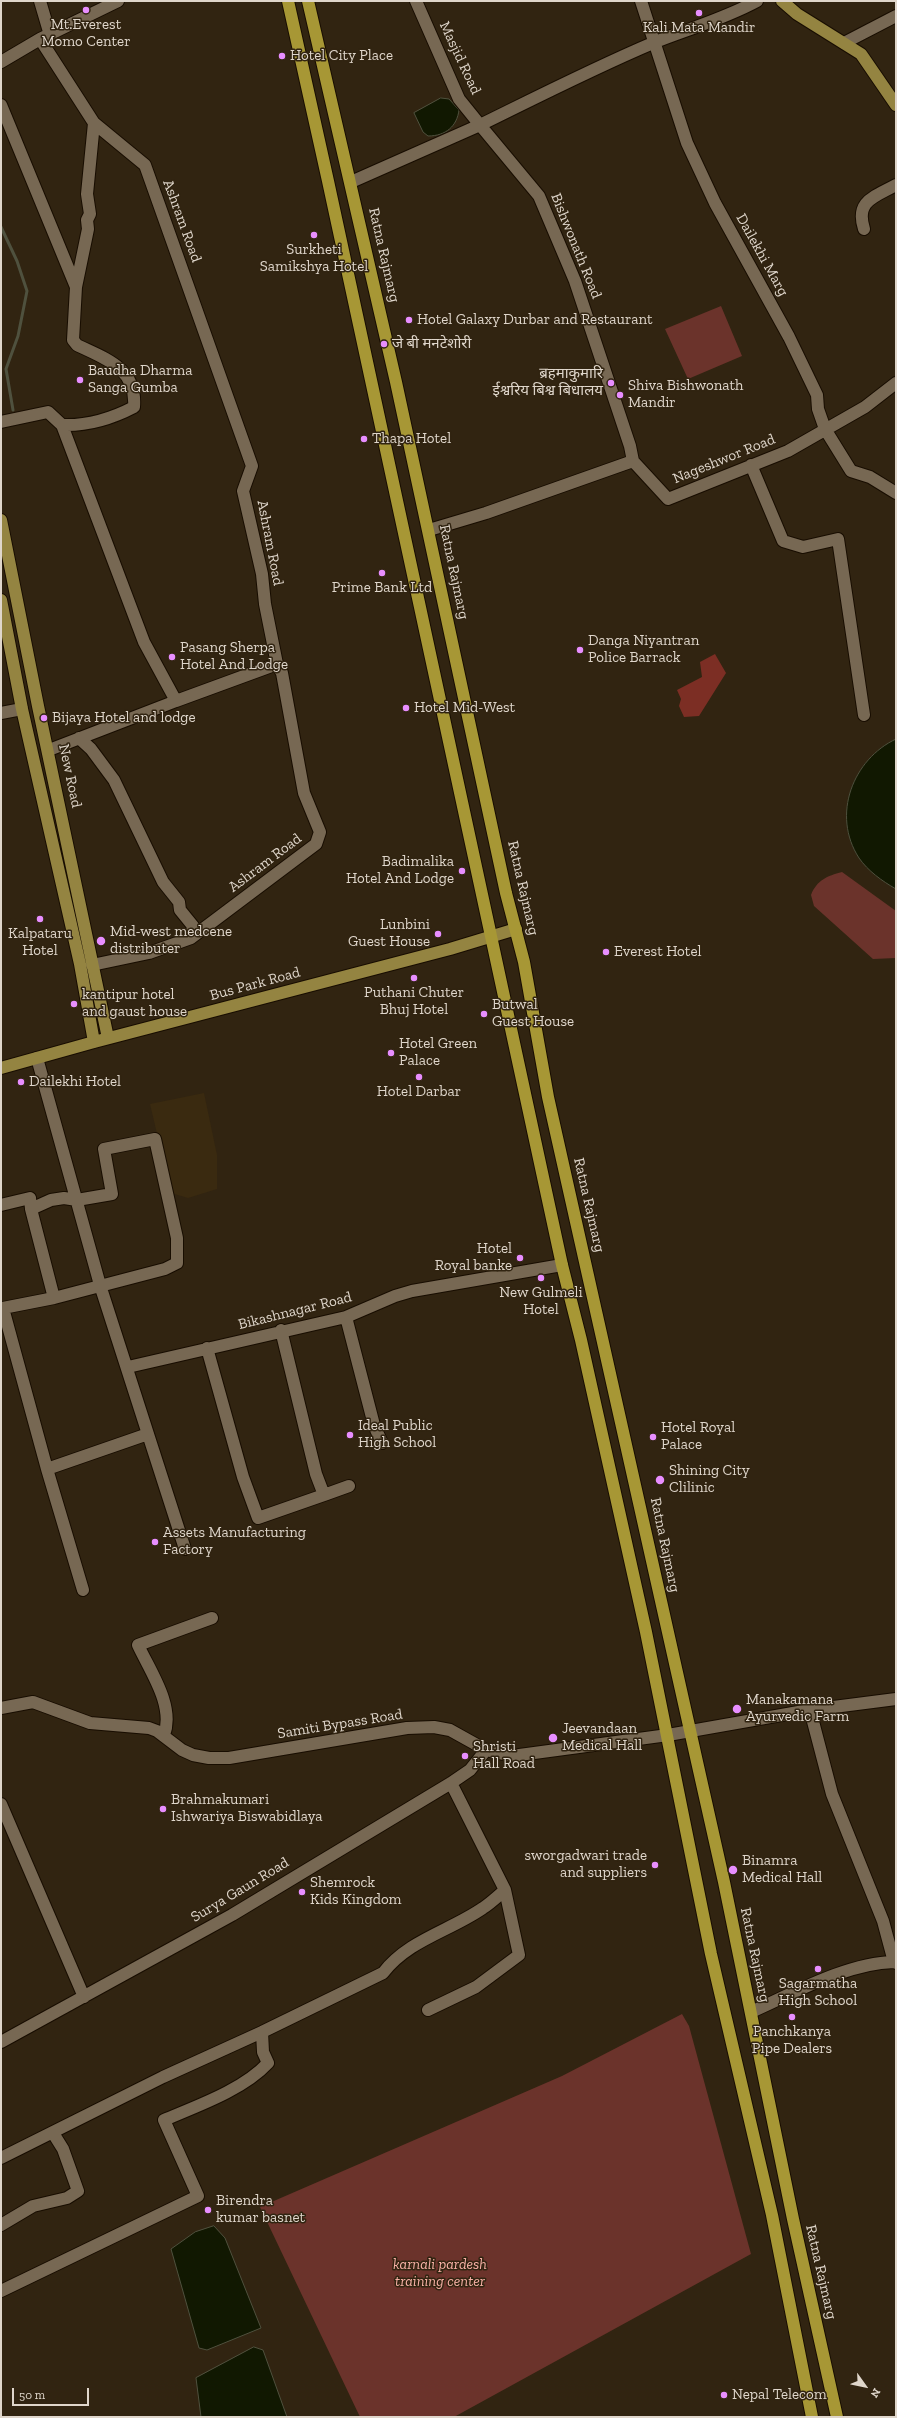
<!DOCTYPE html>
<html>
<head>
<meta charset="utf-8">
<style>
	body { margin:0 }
	#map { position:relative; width:897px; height:2418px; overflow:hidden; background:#312411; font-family:"Zilla Slab",serif }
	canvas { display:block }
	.frame { position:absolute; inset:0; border:2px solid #dfd6cb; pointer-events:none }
	.north { position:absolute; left:845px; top:2366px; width:40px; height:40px; -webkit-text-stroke:3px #312411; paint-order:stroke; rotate:123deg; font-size:11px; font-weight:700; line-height:16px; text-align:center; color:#dfd6cb }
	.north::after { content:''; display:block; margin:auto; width:14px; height:18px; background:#dfd6cb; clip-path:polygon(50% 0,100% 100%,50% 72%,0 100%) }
	.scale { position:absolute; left:12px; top:2388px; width:77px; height:18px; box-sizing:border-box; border:2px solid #dfd6cb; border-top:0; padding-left:5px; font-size:12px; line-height:14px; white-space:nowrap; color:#dfd6cb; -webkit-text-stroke:3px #312411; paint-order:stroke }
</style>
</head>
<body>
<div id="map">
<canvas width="897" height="2418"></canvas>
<div class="frame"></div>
<div class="north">N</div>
<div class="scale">50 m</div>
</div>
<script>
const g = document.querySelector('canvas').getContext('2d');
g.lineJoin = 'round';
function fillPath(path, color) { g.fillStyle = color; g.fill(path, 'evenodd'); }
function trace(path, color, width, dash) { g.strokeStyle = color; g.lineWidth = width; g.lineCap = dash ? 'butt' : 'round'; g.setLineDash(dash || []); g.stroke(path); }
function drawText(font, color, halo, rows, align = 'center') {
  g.font = font + ' "Zilla Slab","Noto Sans Devanagari",serif'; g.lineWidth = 3; g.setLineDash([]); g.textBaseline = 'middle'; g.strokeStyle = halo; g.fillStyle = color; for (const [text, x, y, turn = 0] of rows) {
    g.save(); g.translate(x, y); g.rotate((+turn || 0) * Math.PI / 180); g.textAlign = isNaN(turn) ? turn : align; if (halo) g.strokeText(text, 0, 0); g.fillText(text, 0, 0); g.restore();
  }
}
const built = new Path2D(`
	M204,1093L217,1155V1189L188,1198L171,1193L150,1104Z`);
const green = new Path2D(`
	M721,306L742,356L688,379L665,329Z
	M842,872L896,911V958L873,959L814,906L811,895C817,880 827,876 842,872Z
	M682,2014L689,2026L751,2254L454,2417H360L260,2207L562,2076Z`);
const forest = new Path2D(`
	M715,654L726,673L699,716L684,717L679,706L681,699L677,690L702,677L700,662Z`);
const water = new Path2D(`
	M441,98L449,99L459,110C457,126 446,136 428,136L423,132L414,113Z
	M896,739V889C882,881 868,871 859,858C831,815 853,759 896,739Z
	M214,2226L225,2238L261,2328L207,2350L199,2348L171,2249L195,2232Z
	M254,2347L263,2350L287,2417H201L196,2378Z`);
const stream = new Path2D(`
	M1,227L17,261L27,291L18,336L6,369L13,410`);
const minor = new Path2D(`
	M40,1L50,35
	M416,1L459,99L480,125C537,97 594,68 653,43C688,29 724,19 757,1
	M641,1L687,143L715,203L789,337L817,395L818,409L825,429L851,471L870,477L896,493
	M40,39L94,123L145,165L252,466L243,491L262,574L265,604L277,664L282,673L304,793L320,832L316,844L191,938L149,953L92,965
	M844,43L896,16
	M1,62L40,39L118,1
	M1,105L76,287
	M351,182L480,125L539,196L575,281L630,446L633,461
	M864,229C855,201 874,197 896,185
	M1,422L48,412L62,425L144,642L176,701L49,750
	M62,425C87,426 111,419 134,407C137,368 106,359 77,345L73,340L76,287L88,229L87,220L90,214L87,194L94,123
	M751,465L783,541L803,547L838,539L864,715
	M429,530L486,513L633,461L668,499L788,451L865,407L896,383
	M176,701L277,664
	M1,713L22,709
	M79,738L91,749L114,780L163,882L179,902L180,910L193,926L191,938
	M37,1058L100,1285L185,1549
	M1,1205L30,1198L31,1209L51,1200L64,1198L77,1200L112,1194L104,1149L155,1139L177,1238V1263L165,1269L54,1298L3,1308L47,1469L148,1434
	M31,1209L54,1298
	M346,1317L374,1425L382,1443
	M207,1348L243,1477L258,1518L324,1495L316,1474L281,1330
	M128,1367L346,1317L395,1296L412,1291L562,1265
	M47,1469L83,1590
	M324,1495L349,1486
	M1,1708L33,1702L90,1723L149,1728L157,1731L182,1750L193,1755L209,1758H229L407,1728L434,1727L450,1730L486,1750L512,1756L668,1735L810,1710L896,1699
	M810,1710L832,1794L883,1921L894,1962L896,1963
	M164,1735C175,1706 150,1671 138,1645L212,1618
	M1,1804L84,1997
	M428,2010L476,1987L519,1955L505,1890L451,1783
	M751,2012C794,1993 847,1963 894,1962
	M1,2042L232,1915L451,1783L470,1770L486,1750
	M1,2158L163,2077L262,2032L383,1973C408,1940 450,1931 483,1908C491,1903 498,1896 505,1890
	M1,2225L33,2206L67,2198L78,2191L63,2149L53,2133
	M1,2291L198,2196L164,2120C197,2106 243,2090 268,2063L263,2052L262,2032`);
const major = new Path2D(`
	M782,1L797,14L861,54L896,105
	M1,520L38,706L108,1038
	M1,600L22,709L80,964L94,1042
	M1,1068L94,1042L450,949L516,929`);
const highway = new Path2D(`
	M288,1L328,181L562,1265L581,1340L646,1632L711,1954L772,2215L812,2417
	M308,1L396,382L506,893L524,962L548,1097L724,1882L793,2219L837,2417`);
const markers = [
	[86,10,4,"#e88eff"],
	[699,13,4,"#e88eff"],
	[282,56,4,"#e88eff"],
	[314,235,4,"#e88eff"],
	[409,320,4,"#e88eff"],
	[384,344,4,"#e88eff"],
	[80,380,4,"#e88eff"],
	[611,383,4,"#e88eff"],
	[620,395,4,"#e88eff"],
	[364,439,4,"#e88eff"],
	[382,573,4,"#e88eff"],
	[580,650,4,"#e88eff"],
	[172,657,4,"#e88eff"],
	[406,708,4,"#e88eff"],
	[44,718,4,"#e88eff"],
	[462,871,4,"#e88eff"],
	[40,919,4,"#e88eff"],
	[438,934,4,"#e88eff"],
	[101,941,5,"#e88eff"],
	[606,952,4,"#e88eff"],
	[414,978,4,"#e88eff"],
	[74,1004,4,"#e88eff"],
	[484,1014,4,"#e88eff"],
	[391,1053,4,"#e88eff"],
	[419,1077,4,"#e88eff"],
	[21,1082,4,"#e88eff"],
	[520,1258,4,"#e88eff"],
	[541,1278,4,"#e88eff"],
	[350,1435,4,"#e88eff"],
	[653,1437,4,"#e88eff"],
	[660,1480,5,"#e88eff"],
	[155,1542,4,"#e88eff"],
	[737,1709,5,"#e88eff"],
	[553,1738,5,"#e88eff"],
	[465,1756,4,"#e88eff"],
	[163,1809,4,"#e88eff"],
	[655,1865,4,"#e88eff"],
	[733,1870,5,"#e88eff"],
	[302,1892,4,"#e88eff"],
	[818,1969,4,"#e88eff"],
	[792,2017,4,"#e88eff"],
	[208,2210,4,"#e88eff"],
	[724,2395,4,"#e88eff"]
];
const poiNames = [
	["Mt.Everest",86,25,"center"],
	["Momo Center",86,42,"center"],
	["Kali Mata Mandir",699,28,"center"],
	["Hotel City Place",290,56],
	["Surkheti",314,250,"center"],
	["Samikshya Hotel",314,267,"center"],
	["Hotel Galaxy Durbar and Restaurant",417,320],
	["जे बी मनटेशोरी",392,344],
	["Baudha Dharma",88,371],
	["Sanga Gumba",88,388],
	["ब्रहमाकुमारि",603,374,"right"],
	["ईश्वरिय बिश्व बिधालय",603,391,"right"],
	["Shiva Bishwonath",628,386],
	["Mandir",628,403],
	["Thapa Hotel",372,439],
	["Prime Bank Ltd",382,588,"center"],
	["Danga Niyantran",588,641],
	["Police Barrack",588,658],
	["Pasang Sherpa",180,648],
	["Hotel And Lodge",180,665],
	["Hotel Mid-West",414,708],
	["Bijaya Hotel and lodge",52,718],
	["Badimalika",454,862,"right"],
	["Hotel And Lodge",454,879,"right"],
	["Lunbini",430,925,"right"],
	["Guest House",430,942,"right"],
	["Mid-west medcene",110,932],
	["distributer",110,949],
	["Kalpataru",40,934,"center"],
	["Hotel",40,951,"center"],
	["Everest Hotel",614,952],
	["Puthani Chuter",414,993,"center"],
	["Bhuj Hotel",414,1010,"center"],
	["kantipur hotel",82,995],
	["and gaust house",82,1012],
	["Butwal",492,1005],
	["Guest House",492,1022],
	["Hotel Green",399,1044],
	["Palace",399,1061],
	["Dailekhi Hotel",29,1082],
	["Hotel Darbar",419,1092,"center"],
	["Hotel",512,1249,"right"],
	["Royal banke",512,1266,"right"],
	["New Gulmeli",541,1293,"center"],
	["Hotel",541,1310,"center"],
	["Ideal Public",358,1426],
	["High School",358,1443],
	["Hotel Royal",661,1428],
	["Palace",661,1445],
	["Shining City",669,1471],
	["Clilinic",669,1488],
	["Assets Manufacturing",163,1533],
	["Factory",163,1550],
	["Manakamana",746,1700],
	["Ayurvedic Farm",746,1717],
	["Jeevandaan",562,1729],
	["Medical Hall",562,1746],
	["Shristi",473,1747],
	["Hall Road",473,1764],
	["Brahmakumari",171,1800],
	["Ishwariya Biswabidlaya",171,1817],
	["sworgadwari trade",647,1856,"right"],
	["and suppliers",647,1873,"right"],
	["Binamra",742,1861],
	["Medical Hall",742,1878],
	["Shemrock",310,1883],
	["Kids Kingdom",310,1900],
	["Sagarmatha",818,1984,"center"],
	["High School",818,2001,"center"],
	["Panchkanya",792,2032,"center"],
	["Pipe Dealers",792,2049,"center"],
	["Birendra",216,2201],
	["kumar basnet",216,2218],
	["Nepal Telecom",732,2395]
];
const streetNames = [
	["Masjid Road",460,58,65],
	["Ashram Road",182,221,70],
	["Bishwonath Road",576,246,68],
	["Ratna Rajmarg",384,255,77],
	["Dailekhi Marg",762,255,61],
	["Nageshwor Road",724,459,-22],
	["Ashram Road",270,543,79],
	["Ratna Rajmarg",454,572,78],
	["New Road",70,776,78],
	["Ashram Road",265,863,-37],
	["Ratna Rajmarg",523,888,77],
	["Bus Park Road",255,984,-15],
	["Ratna Rajmarg",589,1205,77],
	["Bikashnagar Road",295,1311,-14],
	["Ratna Rajmarg",665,1545,78],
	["Samiti Bypass Road",340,1724,-9],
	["Surya Gaun Road",240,1890,-31],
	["Ratna Rajmarg",755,1955,78],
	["Ratna Rajmarg",821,2272,77]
];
const parkNames = [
	["karnali pardesh",440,2265],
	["training center",440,2282]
];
fillPath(built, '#3a2a10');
fillPath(green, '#6b332b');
fillPath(forest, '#7c2e24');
fillPath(water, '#111801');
trace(water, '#4f513e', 1);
trace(stream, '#4f513e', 3);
trace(minor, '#180d00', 14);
trace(major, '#180d00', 14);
trace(highway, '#180d00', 14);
trace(minor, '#776853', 12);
trace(major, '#948441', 12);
trace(highway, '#a79735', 12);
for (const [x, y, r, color] of markers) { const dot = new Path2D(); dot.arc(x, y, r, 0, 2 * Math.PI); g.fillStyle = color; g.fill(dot); trace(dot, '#312411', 1.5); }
drawText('15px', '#dfd6cb', '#312411', poiNames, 'left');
drawText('15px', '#dfd6cb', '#312411', streetNames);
drawText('italic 15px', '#f8b1a6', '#312411', parkNames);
</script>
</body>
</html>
